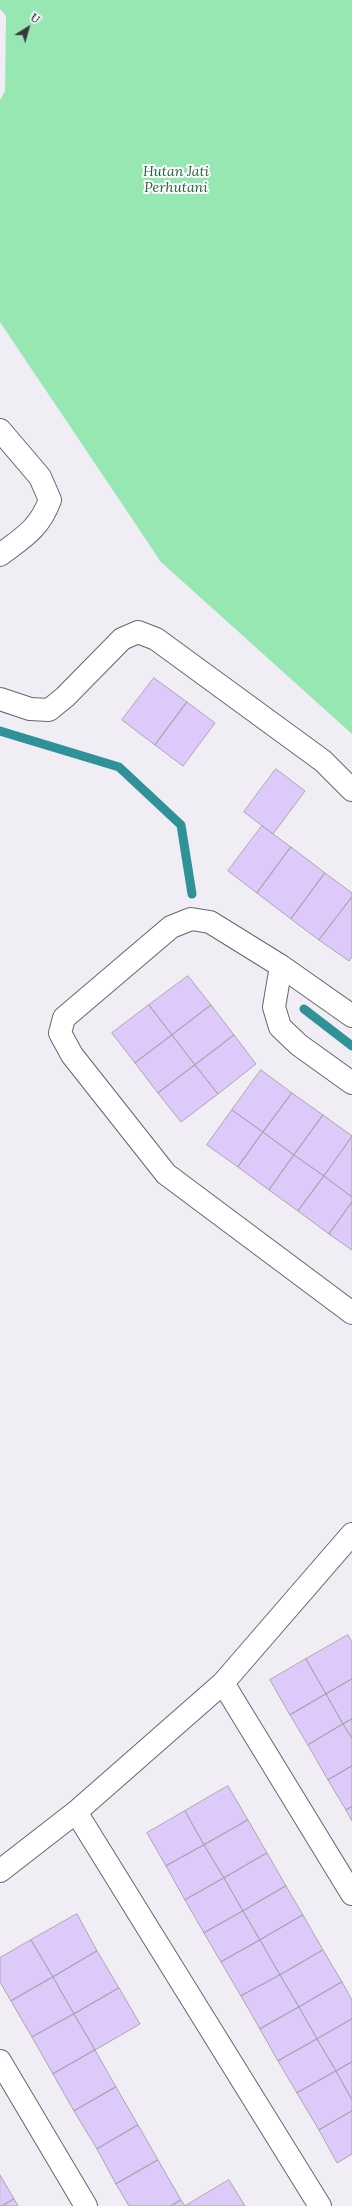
<!DOCTYPE html>
<html>
<head>
<meta charset="utf-8">
<style>
	body { margin:0 }
	#map { position:relative; width:352px; height:2206px; overflow:hidden; background:#f0edf4; font-family:Lora,serif }
	canvas { display:block }
	.north { position:absolute; left:8px; top:8px; width:40px; height:40px; -webkit-text-stroke:3px #fff; paint-order:stroke; rotate:37deg; font-size:11px; font-weight:700; line-height:16px; text-align:center; color:#39383b }
	.north::after { content:''; display:block; margin:auto; width:14px; height:18px; background:#39383b; clip-path:polygon(50% 0,100% 100%,50% 72%,0 100%) }
</style>
</head>
<body>
<div id="map">
<canvas width="352" height="2206"></canvas>
<div class="north">U</div>
</div>
<script>
const g = document.querySelector('canvas').getContext('2d');
g.lineJoin = 'round';
function fillPath(path, color) { g.fillStyle = color; g.fill(path, 'evenodd'); }
function trace(path, color, width, dash) { g.strokeStyle = color; g.lineWidth = width; g.lineCap = dash ? 'butt' : 'round'; g.setLineDash(dash || []); g.stroke(path); }
function drawText(font, color, halo, rows, align = 'center') {
  g.font = font + ' Lora,serif'; g.lineWidth = 4; g.setLineDash([]); g.textBaseline = 'middle'; g.strokeStyle = halo; g.fillStyle = color; for (const [text, x, y, turn = 0] of rows) {
    g.save(); g.translate(x, y); g.rotate((+turn || 0) * Math.PI / 180); g.textAlign = isNaN(turn) ? turn : align; if (halo) g.strokeText(text, 0, 0); g.fillText(text, 0, 0); g.restore();
  }
}
const green = new Path2D(`
	M0,0H352V734L161,562L0,322V100L5,91L6,16L0,9Z`);
const stream = new Path2D(`
	M0,731L119,767L181,825L192,894
	M304,1009L352,1046`);
const building = new Path2D(`
	M154,678L187,702L155,745L122,720Z
	M187,702L215,723L183,766L155,745Z
	M276,769L305,791L273,834L244,812Z
	M262,826L291,847L257,893L228,871Z
	M291,847L325,873L291,919L257,893Z
	M325,873L352,893V897L319,940L291,919Z
	M352,897V957L349,961L319,940Z
	M188,976L211,1005L172,1035L149,1005Z
	M149,1005L172,1035L135,1063L112,1033Z
	M211,1005L234,1035L195,1065L172,1035Z
	M172,1035L195,1065L158,1093L135,1063Z
	M234,1035L256,1064L218,1094L195,1065Z
	M195,1065L218,1094L181,1122L158,1093Z
	M261,1070L292,1093L263,1132L232,1110Z
	M292,1093L323,1115L294,1155L263,1132Z
	M232,1110L263,1132L238,1167L207,1145Z
	M323,1115L352,1136L324,1176L294,1155Z
	M263,1132L294,1155L269,1190L238,1167Z
	M352,1137V1197L324,1176Z
	M294,1155L324,1176L298,1211L269,1190Z
	M324,1176L352,1197V1202L329,1234L298,1211Z
	M352,1202V1250L329,1234Z
	M348,1635L352,1642V1679L326,1694L306,1659Z
	M306,1659L326,1694L290,1715L270,1680Z
	M352,1679V1719L343,1724L326,1694Z
	M326,1694L343,1724L308,1745L290,1715Z
	M352,1719V1738L343,1724Z
	M343,1724L352,1738V1766L328,1780L308,1745Z
	M352,1766V1807L346,1810L328,1780Z
	M228,1786L248,1820L204,1845L185,1811Z
	M352,1807V1821L346,1810Z
	M185,1811L204,1845L166,1866L147,1833Z
	M248,1820L267,1853L224,1878L204,1845Z
	M204,1845L224,1878L185,1900L166,1866Z
	M267,1853L286,1886L243,1911L224,1878Z
	M224,1878L243,1911L204,1933L185,1900Z
	M286,1886L303,1915L260,1940L243,1911Z
	M243,1911L260,1940L221,1962L204,1933Z
	M77,1914L97,1951L53,1977L31,1940Z
	M303,1915L323,1950L280,1975L260,1940Z
	M31,1940L53,1977L11,2001L0,1982V1958Z
	M260,1940L280,1975L241,1996L221,1962Z
	M323,1950L342,1982L299,2007L280,1975Z
	M97,1951L119,1988L74,2014L53,1977Z
	M280,1975L299,2007L260,2029L241,1996Z
	M53,1977L74,2014L32,2037L11,2001Z
	M342,1982L352,2000V2019L317,2039L299,2007Z
	M119,1988L140,2024L95,2050L74,2014Z
	M299,2007L317,2039L278,2061L260,2029Z
	M74,2014L95,2050L53,2074L32,2037Z
	M352,2019V2062L336,2071L317,2039Z
	M317,2039L336,2071L297,2093L278,2061Z
	M95,2050L116,2087L74,2111L53,2074Z
	M352,2062V2100L336,2071Z
	M336,2071L352,2100V2111L319,2130L297,2093Z
	M116,2087L138,2125L97,2149L74,2111Z
	M352,2111V2154L337,2163L319,2130Z
	M138,2125L158,2160L116,2184L97,2149Z
	M158,2160L181,2200L171,2206H129L116,2184Z
	M0,2175L14,2199L2,2206H0Z
	M229,2180L245,2206H185Z
	M14,2199L18,2206H2Z
	M181,2200L185,2206H171Z`);
const minor = new Path2D(`
	M0,430L40,477L50,500C39,529 24,537 0,555
	M0,699L30,709L49,710L65,697L122,639L138,632L156,639L323,761L352,790
	M281,966L274,1007L280,1027L299,1045L352,1083
	M352,1016L281,966L210,922L191,919L171,927L64,1018L60,1033L72,1055L166,1174L352,1313
	M223,1683L352,1894
	M76,1812L320,2206
	M0,1871L76,1812L223,1683L352,1534
	M0,2061L86,2206`);
const parkNames = [
	["Hutan Jati",176,172],
	["Perhutani",176,188]
];
fillPath(green, '#97e7b2');
trace(stream, '#2f9298', 9);
fillPath(building, '#ddcafa');
trace(building, '#a9a7ad', 1);
trace(minor, '#69666c', 24);
trace(minor, '#fff', 22);
drawText('italic 14px', '#225e3b', '#fff', parkNames);
</script>
</body>
</html>
